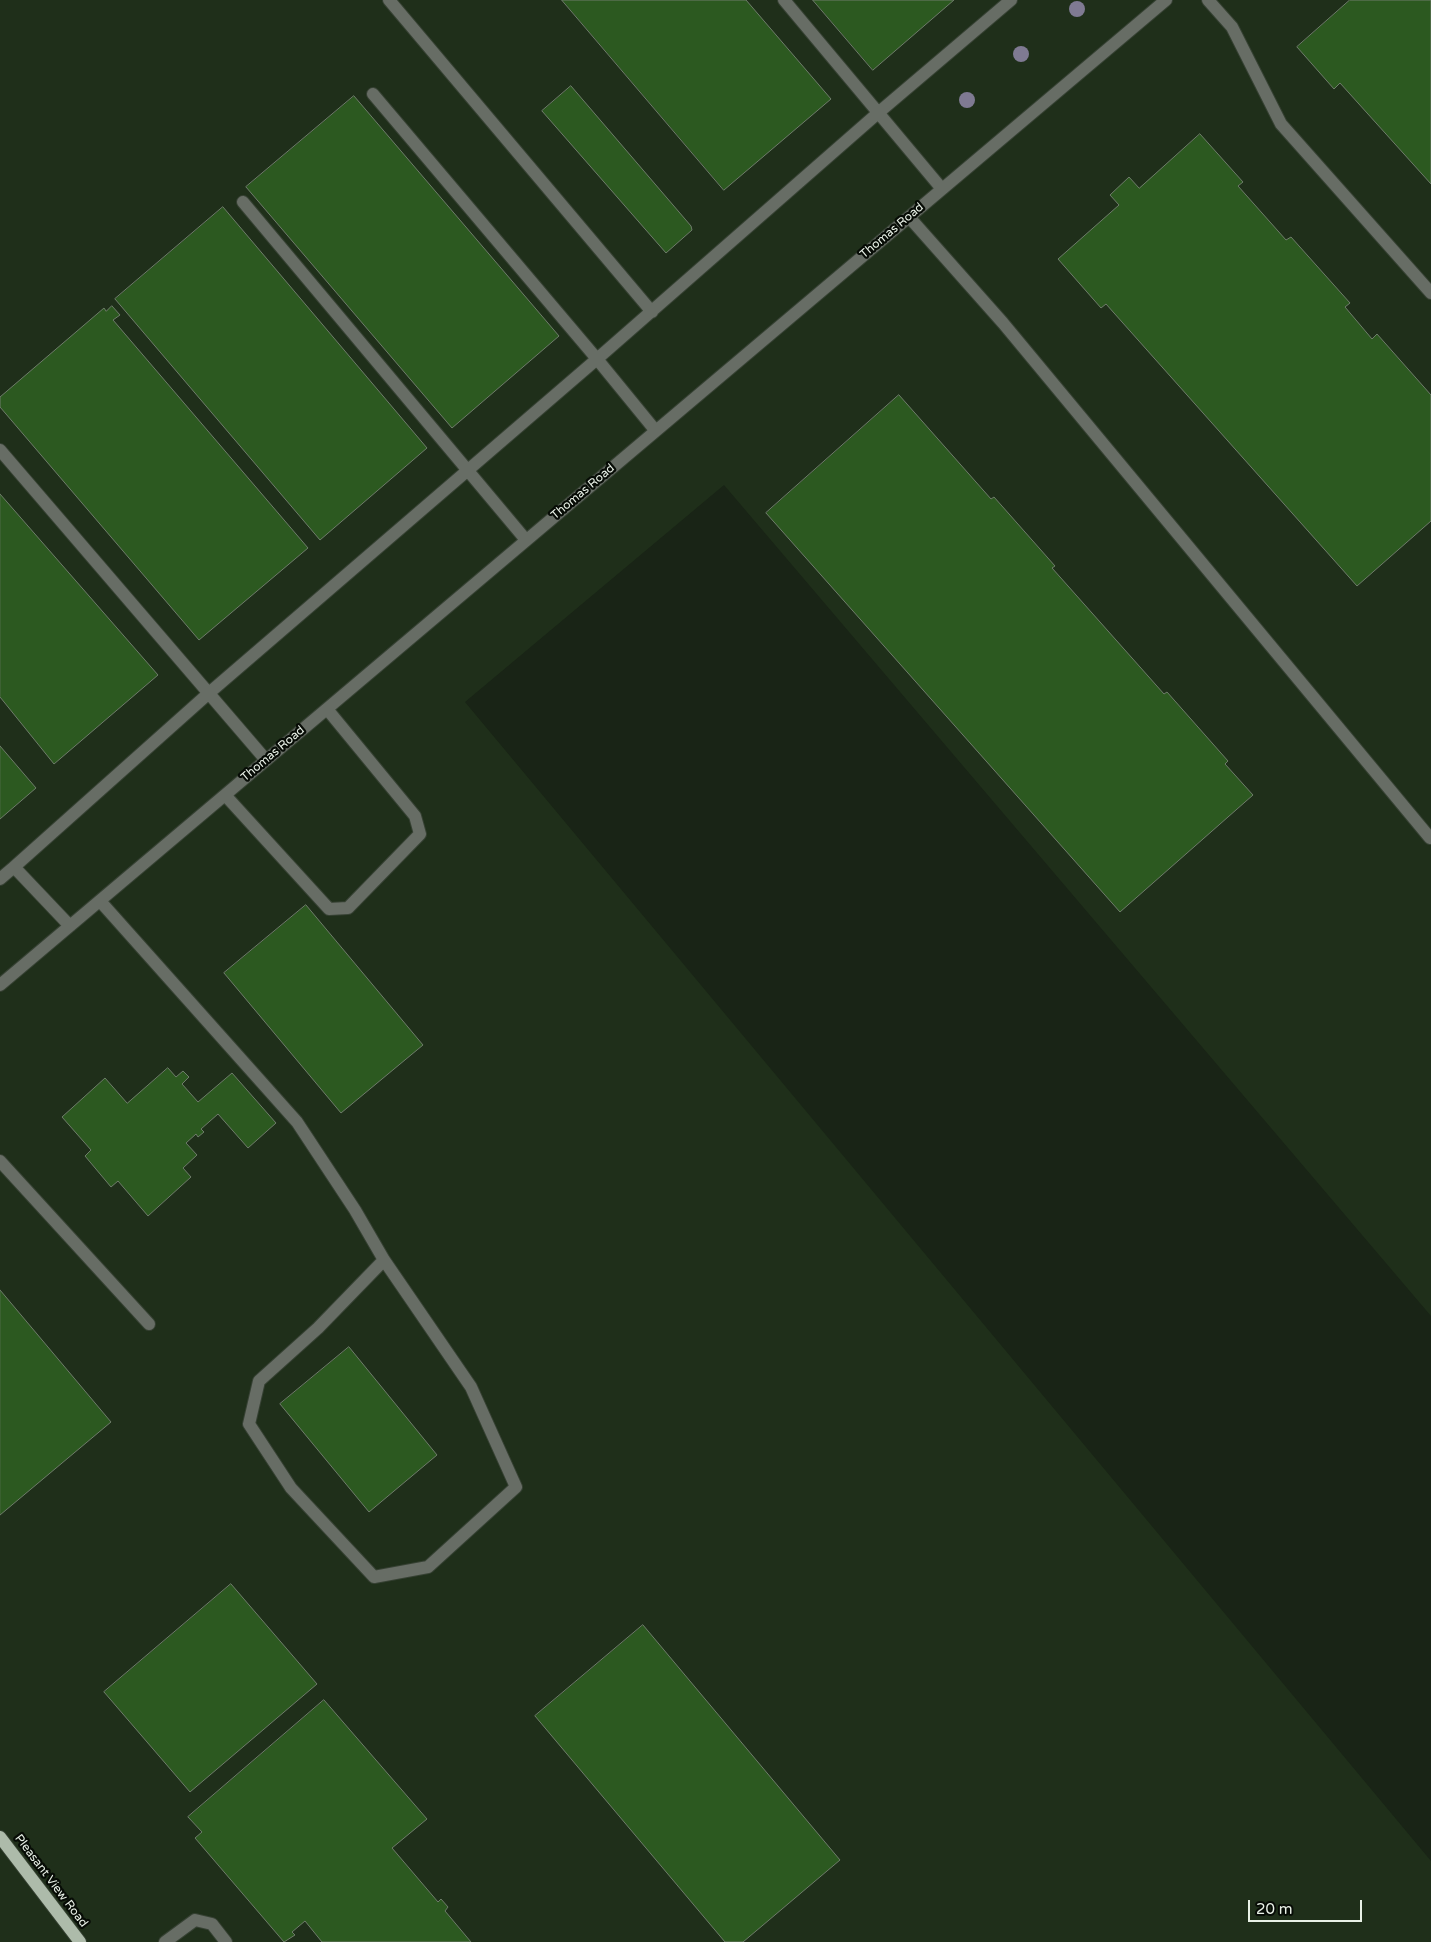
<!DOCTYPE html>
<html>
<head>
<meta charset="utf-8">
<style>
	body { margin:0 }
	#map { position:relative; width:1431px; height:1942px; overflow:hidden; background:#192416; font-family:"Varela Round",sans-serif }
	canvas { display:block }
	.scale { position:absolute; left:1248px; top:1900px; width:114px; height:22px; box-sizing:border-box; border:2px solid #e9f1e7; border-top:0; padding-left:6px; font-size:15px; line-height:18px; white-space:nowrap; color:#e9f1e7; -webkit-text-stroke:4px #070c06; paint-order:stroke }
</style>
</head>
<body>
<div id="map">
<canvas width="1431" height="1942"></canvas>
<div class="scale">20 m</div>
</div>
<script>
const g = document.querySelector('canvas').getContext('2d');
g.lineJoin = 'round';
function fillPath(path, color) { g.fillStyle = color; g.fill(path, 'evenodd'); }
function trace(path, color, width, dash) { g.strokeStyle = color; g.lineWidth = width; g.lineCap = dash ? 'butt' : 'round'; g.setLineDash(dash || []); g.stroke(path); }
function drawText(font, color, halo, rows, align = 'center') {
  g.font = font + ' "Varela Round",sans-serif'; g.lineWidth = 4.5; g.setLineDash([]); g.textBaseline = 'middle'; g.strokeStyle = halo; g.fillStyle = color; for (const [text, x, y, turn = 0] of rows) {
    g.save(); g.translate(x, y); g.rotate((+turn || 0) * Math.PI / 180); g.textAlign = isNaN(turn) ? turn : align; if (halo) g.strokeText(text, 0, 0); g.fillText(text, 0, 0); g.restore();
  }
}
const built = new Path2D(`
	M0,0H1431V1316L724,485L465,702L1431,1861V1942H0Z`);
const building = new Path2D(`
	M562,0H746L831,99L724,190Z
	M813,0H954L873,70Z
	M1350,0H1431V184L1340,83L1334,89L1297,47Z
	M571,86L691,226L692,230L666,253L542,111Z
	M354,96L559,336L452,428L246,187Z
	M1200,134L1243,182L1238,186L1286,240L1291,237L1350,303L1345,307L1372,339L1377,334L1431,395V521L1357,586L1106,304L1101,308L1058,259L1119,205L1110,195L1129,177L1139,188Z
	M223,207L427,448L320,540L115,299Z
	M112,306L120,315L113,320L308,548L199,640L0,407V397L104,308L106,311Z
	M899,395L991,499L994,497L1055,566L1052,568L1164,694L1167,692L1228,761L1225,764L1253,795L1120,912L766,513Z
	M0,494L158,675L54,764L0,697Z
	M0,746L36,788L0,819Z
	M306,905L423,1045L341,1113L224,973Z
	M168,1068L176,1077L183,1071L189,1077L182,1084L198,1102L232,1073L276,1123L248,1148L218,1114L201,1129L204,1132L198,1137L196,1134L186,1143L197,1155L183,1168L191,1177L148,1216L118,1181L111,1187L85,1156L91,1150L62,1117L105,1078L127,1103Z
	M0,1290L111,1422L0,1515Z
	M349,1347L437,1455L369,1512L280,1404Z
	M231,1584L317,1684L190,1792L104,1692Z
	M643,1625L840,1860L743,1942H725L535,1716Z
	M324,1700L427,1819L392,1848L438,1902L441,1899L448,1907L445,1911L471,1942H322L305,1921L292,1932L295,1935L284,1942L195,1838L202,1832L188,1817Z`);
const minor = new Path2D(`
	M389,0L652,312
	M784,0L942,189
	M1208,0L1232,27L1281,124L1431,293
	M243,202L526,540
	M909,217L1003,323L1430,838
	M655,430L597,359L878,113L1011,0
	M0,450L266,760
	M225,795L329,909L348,908L420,834L415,816L327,709
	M14,867L209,693L597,359L373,94
	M0,879L14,867L70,926
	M100,901L297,1122L355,1210L384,1260L471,1387L516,1487L428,1567L374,1577L291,1488L249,1424L259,1381L318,1328L384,1260
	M0,985L1166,0
	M0,1161L149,1324
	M165,1942L195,1920L212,1924L226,1942`);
const major = new Path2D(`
	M0,1837L80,1942`);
const trees = [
	[1077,9],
	[1021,54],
	[967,100]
];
const streetNames = [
	["Thomas Road",892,231,-40],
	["Thomas Road",583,492,-40],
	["Thomas Road",273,754,-40],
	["Pleasant View Road",51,1881,53]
];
fillPath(built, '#1f2f1a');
fillPath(building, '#2c5920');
trace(building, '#6e7c6a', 1);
trace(minor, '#364133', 14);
trace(major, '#364133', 14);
trace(minor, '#676d65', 12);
trace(major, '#adbbaa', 12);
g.fillStyle = '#7f7a92';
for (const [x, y] of trees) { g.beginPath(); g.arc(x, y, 8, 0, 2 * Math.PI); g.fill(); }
drawText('12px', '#e9f1e7', '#070c06', streetNames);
</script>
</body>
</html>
